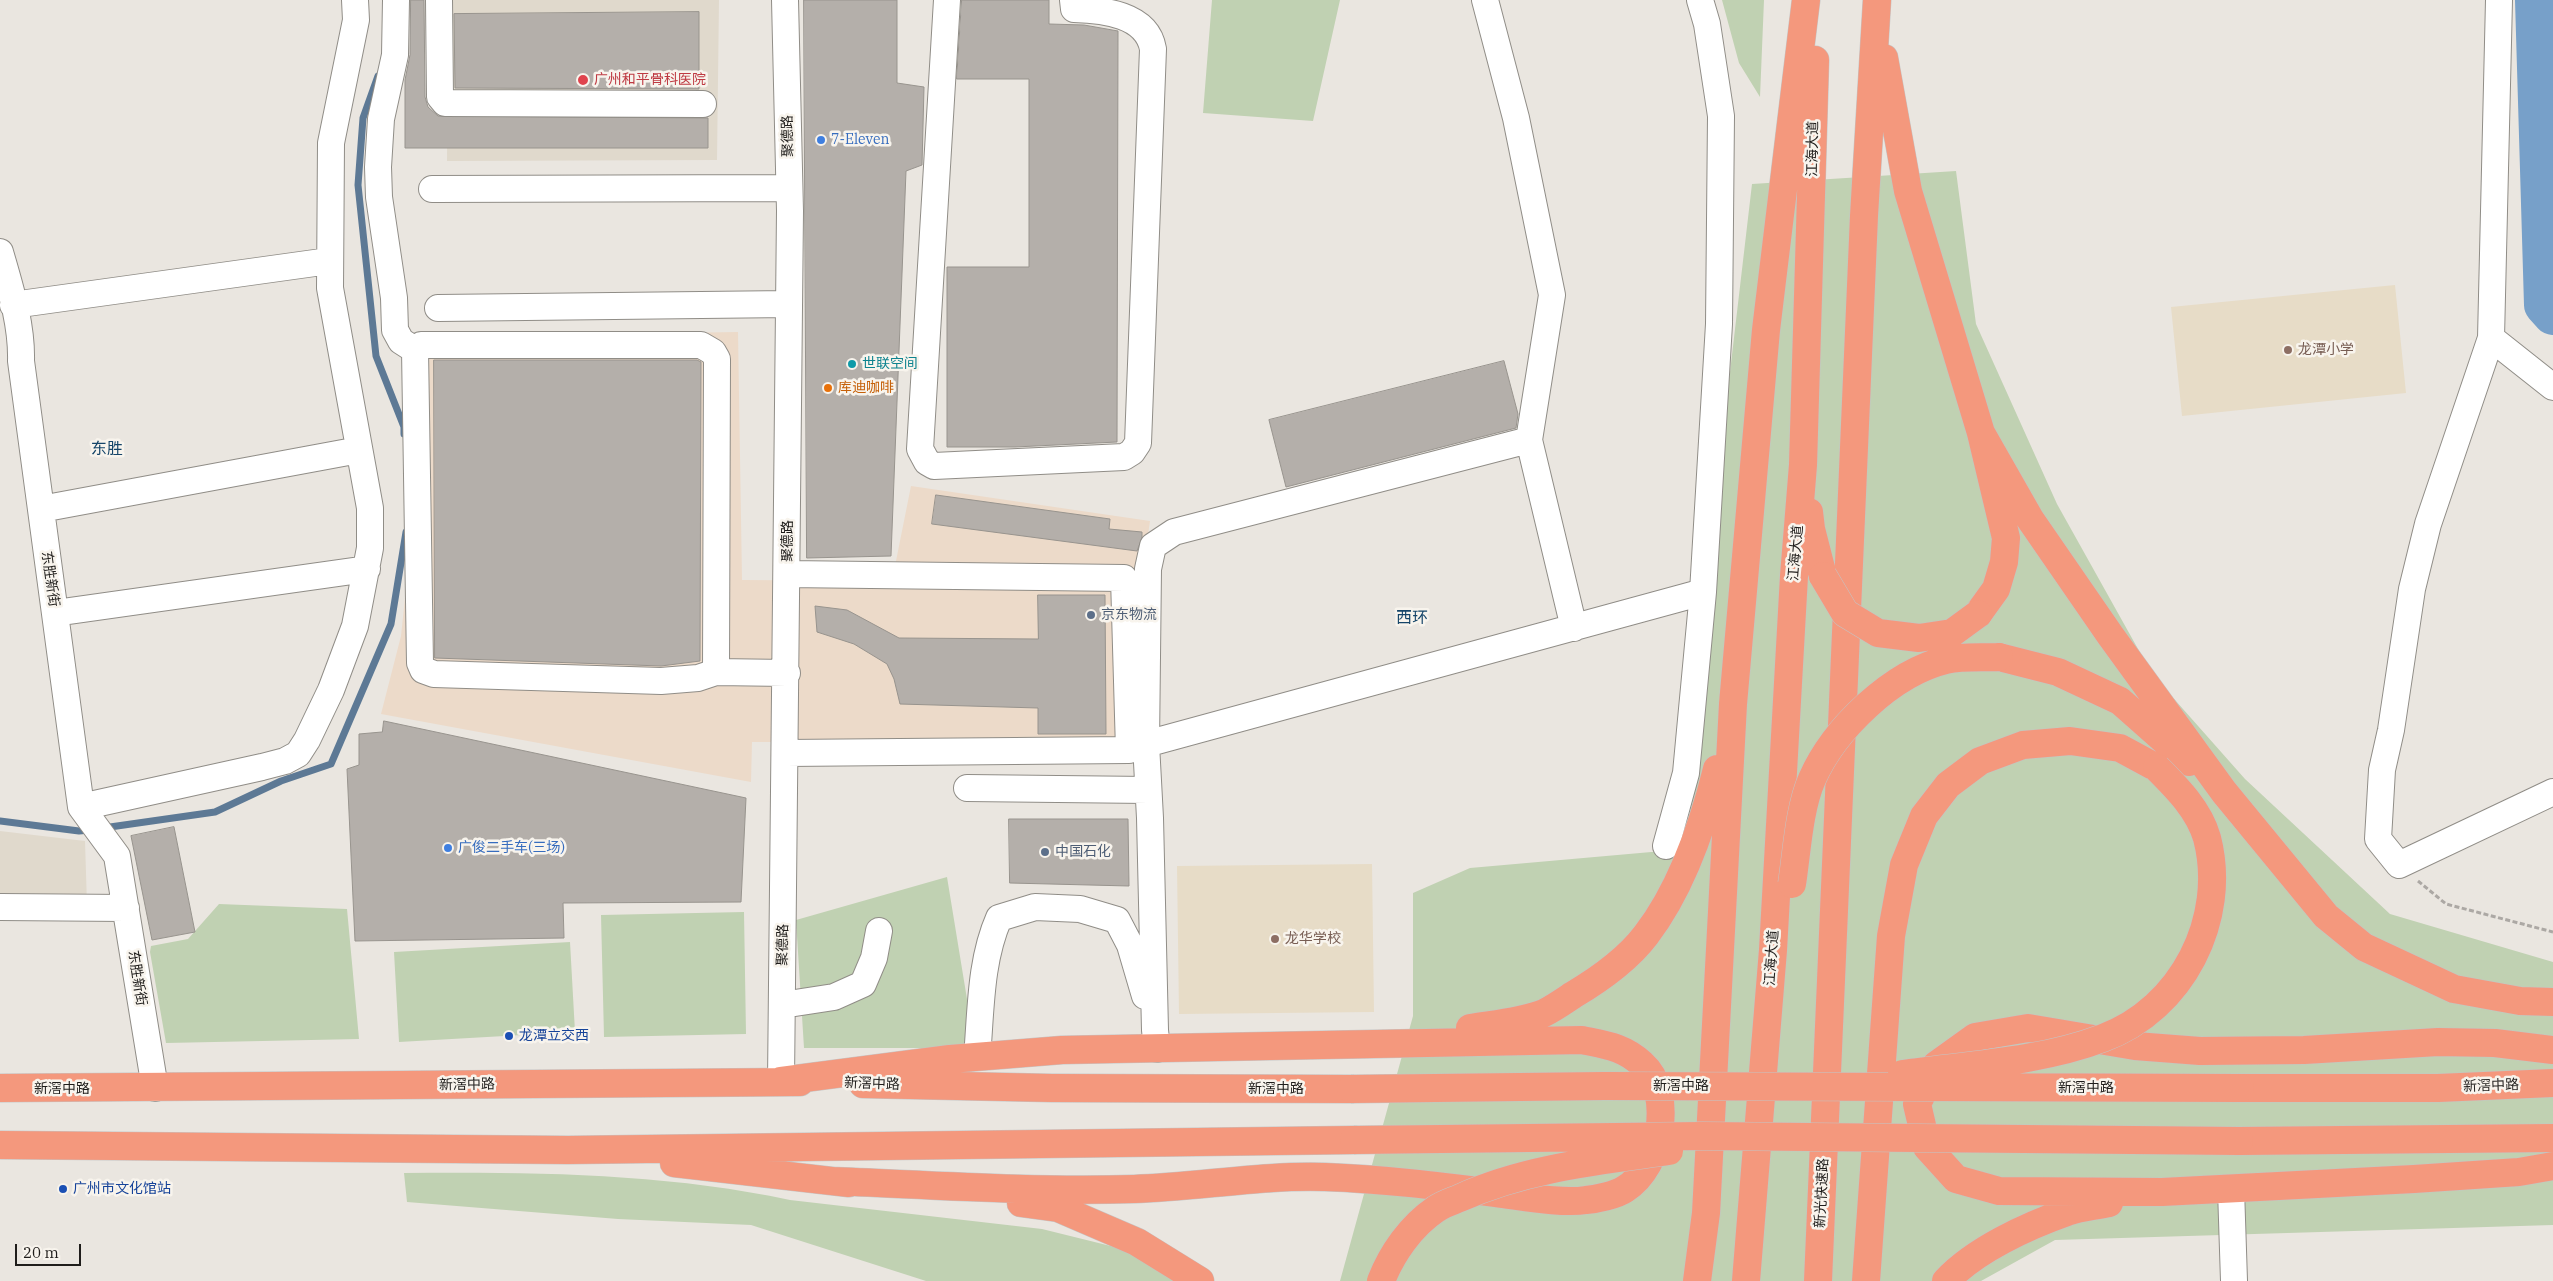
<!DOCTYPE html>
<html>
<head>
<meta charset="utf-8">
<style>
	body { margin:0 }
	#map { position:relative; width:2553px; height:1281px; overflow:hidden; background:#eae6e0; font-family:"IBM Plex Serif",serif }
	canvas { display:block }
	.scale { position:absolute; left:15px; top:1244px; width:66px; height:22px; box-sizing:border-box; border:2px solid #1f1d1b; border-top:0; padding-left:6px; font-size:15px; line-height:18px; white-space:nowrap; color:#1f1d1b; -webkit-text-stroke:4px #f8f4ed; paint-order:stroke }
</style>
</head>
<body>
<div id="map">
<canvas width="2553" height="1281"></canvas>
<div class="scale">20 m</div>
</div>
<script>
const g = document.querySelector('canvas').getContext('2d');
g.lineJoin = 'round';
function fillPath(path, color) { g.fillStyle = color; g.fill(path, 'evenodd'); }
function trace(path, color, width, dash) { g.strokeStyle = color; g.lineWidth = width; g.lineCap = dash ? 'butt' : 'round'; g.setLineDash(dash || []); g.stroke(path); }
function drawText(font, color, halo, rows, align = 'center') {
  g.font = font + ' "IBM Plex Serif","Noto Sans SC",serif'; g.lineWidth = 5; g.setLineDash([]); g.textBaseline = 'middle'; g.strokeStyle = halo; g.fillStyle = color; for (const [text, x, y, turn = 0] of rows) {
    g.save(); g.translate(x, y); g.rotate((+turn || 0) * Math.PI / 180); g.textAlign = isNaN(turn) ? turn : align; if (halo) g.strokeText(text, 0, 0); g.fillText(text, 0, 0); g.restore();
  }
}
const commercial = new Path2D(`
	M738,332L742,580L892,581L911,486L1150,521L1118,742H752L751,782L381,714L401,636L409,560L408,337Z`);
const built = new Path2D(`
	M448,0H719L717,160L447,161Z
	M0,831L85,841L87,905L0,902Z`);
const education = new Path2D(`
	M2395,285L2406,393L2182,416L2171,307Z
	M1372,864L1374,1012L1179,1014L1177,866Z`);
const green = new Path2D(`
	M1212,0H1340L1313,121L1203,113Z
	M1722,0H1764L1760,97L1739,63Z
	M1956,171L1976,324L2057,504L2152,674L2245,779L2390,914L2553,962V1225L2055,1240L1981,1281H1340L1413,1016V893L1470,868L1674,850L1752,184Z
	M947,877L975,1048H804L796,920Z
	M219,904L347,909L359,1039L166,1043L150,952L151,946L188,939Z
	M744,912L746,1034L604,1037L601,915Z
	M570,942L575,1032L399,1042L394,952Z
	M404,1173C533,1172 664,1173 790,1200L1042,1229L1147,1255L1176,1281H926L751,1225L618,1219L407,1202Z`);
const stream = new Path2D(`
	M378,76L363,118L358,185L376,356L404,427V434
	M0,821L79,831L90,830
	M103,828L215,812L281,781L331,764L391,624L406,532`);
const river = new Path2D(`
	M2535,0L2544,305L2553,315`);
const building = new Path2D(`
	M411,0H424L425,97L428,107L438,116L708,118V148H405V80L410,55Z
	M804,0H897V83L924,87L922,165L906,171L891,556L807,558Z
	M962,0H1049V24L1084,25L1118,31L1117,442L1015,447H947V267H1029V79H957Z
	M699,12V89L455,88L454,14Z
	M434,360H697L701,362L700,661L661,666L435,658Z
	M1504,361L1518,414L1516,428L1286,487L1269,420Z
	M936,495L1110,519L1109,529L1142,532V538L1137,551L932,524Z
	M1038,595H1105L1106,734H1038V708L900,704L894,679L887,664L854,644L817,632L815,606L847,610L899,638L1038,639Z
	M384,721L746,798L741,902L563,903L564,938L355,941L347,769L359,765V734L382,732Z
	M1009,819H1128L1129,886L1010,883Z
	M174,827L195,932L152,940L131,836Z`);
const path = new Path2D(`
	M2418,881L2446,904L2553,932`);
const minor = new Path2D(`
	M396,0L395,55L381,119L378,167L379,197L394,298L395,330L401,341L415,350
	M439,0L440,97L445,103L703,104
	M947,0L920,449L927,462L934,466L1124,457L1132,452L1138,443L1153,49C1147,14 1103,10 1074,9L1073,0
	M1700,0L1707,24L1721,116L1719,324L1703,592
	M2499,0L2491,338L2553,387
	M432,189L789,188
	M0,252C10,287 22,324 21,361L81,807L117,856L155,1088
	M13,305L329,261
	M438,308L789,304
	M2491,338L2428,524L2412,589L2391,730L2382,770L2378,839L2399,865L2553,792
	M1529,440L1574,628
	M41,509L359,450
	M55,613L367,569
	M716,672L717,359L713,352L701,345H421L415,350L420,663L423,670L434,674L661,681L698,678L716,672L787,673
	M1146,744L1703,592L1686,773L1666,846
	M786,753L1129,750L1124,578L787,574
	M967,788L1148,790
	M81,807L262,767L285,761L298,754L307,740L331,690L355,626L370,548V508L330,288L331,143L356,20L355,0
	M0,907L126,908
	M782,1005L834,997L863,984L874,958L879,931
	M1157,1049L1155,1030L1150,818L1146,744L1148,569L1153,546L1174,532L1529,440L1552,295L1516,118L1485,0
	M977,1057C981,1011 980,961 999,918L1035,907L1080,909L1117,920L1130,945L1145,996
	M781,1081L790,211L785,0
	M2231,1189L2234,1281`);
const highway = new Path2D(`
	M1884,58L1908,191L1981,433L2006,538L2004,562L1996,589L1978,614
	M1981,433L2030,519L2110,635L2224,792L2326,916L2364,947L2454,989L2520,1001L2553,1002
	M1809,512L1811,529L1823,576
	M1999,657L2058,672L2120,701L2189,762
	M1470,1028C1494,1024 1521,1022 1544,1013C1554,1008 1564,1001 1573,995C1600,979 1627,960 1646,935C1682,888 1703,826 1717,769
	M2553,1050L2495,1043L2438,1042L2304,1050L2200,1051L2135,1046L2028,1028L1975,1037L1936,1065L1917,1104L1927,1147L1956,1179L1999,1191L2162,1192L2414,1179L2519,1172L2553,1166
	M781,1081L950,1059L1062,1050L1582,1040C1606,1045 1624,1047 1642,1064C1675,1093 1661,1167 1625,1189C1616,1195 1597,1199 1586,1200C1562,1204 1521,1196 1496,1193C1439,1186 1382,1179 1325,1177C1262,1175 1197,1187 1134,1189C1033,1192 931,1185 831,1181
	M863,1084L1052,1088L1351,1089
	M0,1088L800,1082
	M2240,1088H2438L2553,1083
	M2239,1141L2553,1138
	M0,1145L568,1150L1354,1140
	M674,1163L849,1183
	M1021,1203L1058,1208L1137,1242L1200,1281
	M1697,1281L1706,1213L1733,704L1766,330L1806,0
	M1746,1281L1773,950L1794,576L1803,465L1815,60
	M1818,1281L1864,216L1877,0
	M1866,1281L1891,936L1904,865L1924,816L1948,785L1980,761L2023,745L2070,741L2120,748L2157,768
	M1946,1281C1975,1250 2027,1226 2067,1212C2080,1207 2096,1206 2109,1203`);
const highwayBridge = new Path2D(`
	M1823,576L1845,613L1878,633L1919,638L1952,633L1978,614
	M1792,884C1797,851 1799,809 1812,779C1834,729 1892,673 1946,660C1962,656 1982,658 1999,657
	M1902,1074C1968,1065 2040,1062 2103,1038C2182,1009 2228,919 2207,838C2199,810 2177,788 2157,768
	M1351,1089L1604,1086L2240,1088
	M1354,1140L1703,1136L2239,1141
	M1381,1281C1392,1253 1411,1226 1436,1209C1443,1204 1453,1201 1460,1198C1526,1168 1598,1161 1669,1151`);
const markers = [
	[583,80,6,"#e0444e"],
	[821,140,5,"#3f7fe0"],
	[2288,350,5,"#8d6e63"],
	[852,364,5,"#0f9aa8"],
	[828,388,5,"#e8710a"],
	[1091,615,5,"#5c6f8a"],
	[448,848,5,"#3f7fe0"],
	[1045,852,5,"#5c6f8a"],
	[1275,939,5,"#8d6e63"],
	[509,1036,5,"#1a4fb4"],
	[63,1189,5,"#1a4fb4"]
];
const healthNames = [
	["广州和平骨科医院",594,80]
];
const streetNames = [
	["聚德路",788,136,-91],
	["江海大道",1813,149,-89],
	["聚德路",788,541,-90],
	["江海大道",1796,553,-85],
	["东胜新街",50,579,82],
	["聚德路",783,945,-89],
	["江海大道",1772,958,-86],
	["东胜新街",137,978,81],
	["新滘中路",872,1084,2],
	["新滘中路",467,1085,-1],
	["新滘中路",1681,1086],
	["新滘中路",2491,1086,-2],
	["新滘中路",2086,1088],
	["新滘中路",62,1089],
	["新滘中路",1276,1089],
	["新光快速路",1822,1193,-87]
];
const shopNames = [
	["7-Eleven",831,140],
	["广俊二手车(三场)",458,848]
];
const educationNames = [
	["龙潭小学",2298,350],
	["龙华学校",1285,939]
];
const cultureNames = [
	["世联空间",862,364]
];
const foodNames = [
	["库迪咖啡",838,388]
];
const serviceNames = [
	["京东物流",1101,615],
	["中国石化",1055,852]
];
const transitNames = [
	["龙潭立交西",519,1036],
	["广州市文化馆站",73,1189]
];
const quarterNames = [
	["东胜",107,449],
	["西环",1412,618]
];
fillPath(commercial, '#ecdac9');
fillPath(built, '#e0d9cc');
fillPath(education, '#e7dcc7');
fillPath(green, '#c0d1b2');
trace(stream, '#5d7995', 7);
trace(river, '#77a0c9', 40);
fillPath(building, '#b4afaa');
trace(building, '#98948e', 1);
trace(minor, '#908d87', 28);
trace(highway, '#c5c4c4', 29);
trace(path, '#aca8a4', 3, [5, 2.5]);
trace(minor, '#fff', 26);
trace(highway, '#f4987d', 28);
trace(highwayBridge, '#c5c4c4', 29, []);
trace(highwayBridge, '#f4987d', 28);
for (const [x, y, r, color] of markers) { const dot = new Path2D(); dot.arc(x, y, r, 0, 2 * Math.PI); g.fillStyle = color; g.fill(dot); trace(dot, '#f8f4ed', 2); }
drawText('14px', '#be3a42', '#f8f4ed', healthNames, 'left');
drawText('14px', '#1f1d1b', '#f8f4ed', streetNames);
drawText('14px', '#366cbe', '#f8f4ed', shopNames, 'left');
drawText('14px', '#785e54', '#f8f4ed', educationNames, 'left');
drawText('14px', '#0d838f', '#f8f4ed', cultureNames, 'left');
drawText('14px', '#c56008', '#f8f4ed', foodNames, 'left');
drawText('14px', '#4e5e75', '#f8f4ed', serviceNames, 'left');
drawText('14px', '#164399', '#f8f4ed', transitNames, 'left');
drawText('16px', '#154569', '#f8f4ed', quarterNames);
</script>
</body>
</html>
